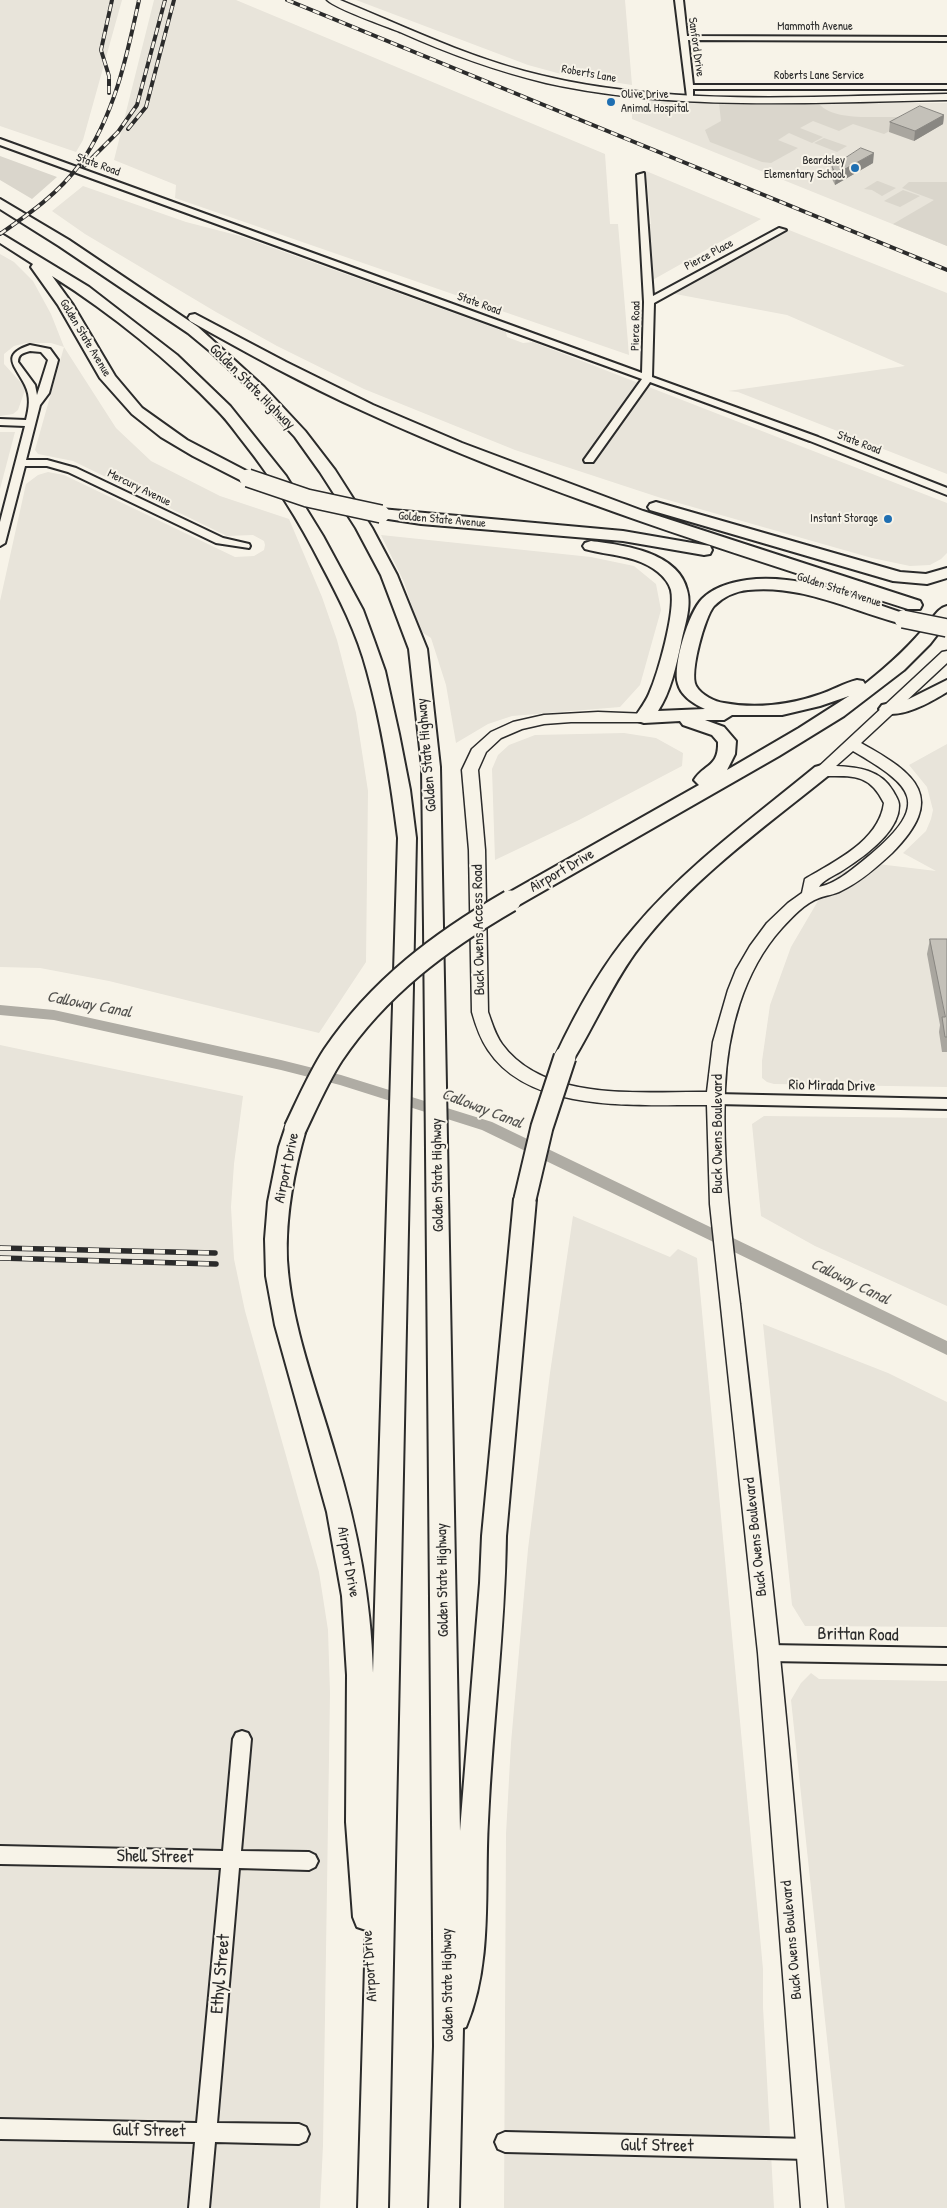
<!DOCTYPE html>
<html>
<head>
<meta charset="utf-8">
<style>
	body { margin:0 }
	canvas { display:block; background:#f7f3e8 }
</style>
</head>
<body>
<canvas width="947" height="2208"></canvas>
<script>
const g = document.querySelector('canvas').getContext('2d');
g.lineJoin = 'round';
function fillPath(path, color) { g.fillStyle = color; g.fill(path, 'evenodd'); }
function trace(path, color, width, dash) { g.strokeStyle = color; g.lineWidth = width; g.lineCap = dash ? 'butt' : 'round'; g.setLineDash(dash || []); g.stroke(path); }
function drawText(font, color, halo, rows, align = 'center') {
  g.font = font + ' "Patrick Hand",sans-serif'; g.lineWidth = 4; g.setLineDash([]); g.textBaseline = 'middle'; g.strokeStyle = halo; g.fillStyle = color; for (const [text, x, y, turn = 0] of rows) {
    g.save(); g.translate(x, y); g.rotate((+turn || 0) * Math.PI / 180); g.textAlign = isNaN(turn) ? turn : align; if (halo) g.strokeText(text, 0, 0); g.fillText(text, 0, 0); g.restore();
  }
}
const built = new Path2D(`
	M0,0H122L83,140L76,152L0,126Z
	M154,0H236L605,154L610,224H618L629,355L175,198L176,185L114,160Z
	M356,0H625L632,85L561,74L528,65Z
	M646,99L719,103H947V246L632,119V113H645Z
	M646,171L761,219L649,282L643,224H651Z
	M83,186L186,222L240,236L506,332L507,337L523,343L533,342L947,503V553L941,559L930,565L910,566L872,558L661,498L515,450L364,389L277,346L216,312L85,234L52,211Z
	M784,228L947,293V474L738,392L728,391L905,366L787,315L670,293Z
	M0,254L14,262L33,281L51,314L64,347L116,428L151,461L220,496L289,519L322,597L337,640L356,713L368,791L366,962L319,1033L109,981L40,968L0,967V601L26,484L38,475L48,472L64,475L235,557L254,556L264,550L265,545L264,541L253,535L227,536L73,461L38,454L35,450L64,347L51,343H26L14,346L4,354V364L24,386L25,390L18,410L13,414L0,416Z
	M0,432H15L0,489Z
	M381,535L591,557L634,566L656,584L661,610L640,685L620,707L512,716L488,724L456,743L446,685L431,638L420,631L404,582Z
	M624,733L656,738L683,753L682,766L579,820L495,860L492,769L498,755L509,745L535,735Z
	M947,744V1087L774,1084L767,1082L762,1078V1061L770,1005L791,947L822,894L841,870L871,874L878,864L936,871L903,853L926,831L931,819L933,810L927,787L909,765Z
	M0,1045L243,1096L234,1164L231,1207L234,1259L245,1311L319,1572L328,1630L330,1693L323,2145L320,2208H0Z
	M764,1116L947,1118V1306L815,1246L761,1216L752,1124Z
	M573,1216L670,1257L678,1249L697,1258L763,1969V2007L774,2208H504L506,1834L511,1743L528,1549L550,1373Z
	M763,1324L888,1373L947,1402V1627L805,1626L792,1605Z
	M811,1673L819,1679L947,1681V2208H845L791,1700L801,1683Z`);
const green = new Path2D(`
	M719,103L819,104C837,124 889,114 914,118L884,134L853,124L839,131L813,121L800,128L823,137L812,143L789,133L778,140L798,148L771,163L762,162L710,142L705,130L721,121Z
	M824,138L847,146L837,152L814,143Z
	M0,156L57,177L32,199L0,180Z
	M877,181H878L896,188L882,196L872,190L864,189Z
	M909,182H947V246L893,224L934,200L902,188Z
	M903,190L920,196L900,207L884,201Z`);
const canal = new Path2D(`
	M0,1005L54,1010L281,1060L341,1075L492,1122L947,1341V1355L482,1130L340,1085L281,1070L54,1020L0,1015Z`);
const minor = new Path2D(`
	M675,0H683L687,36L947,37V41L688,40L693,85H947V89H693V97H687Z
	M0,139L642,373L644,302L637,175L644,173L653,296L779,228L786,230L654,303L652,377L818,437L947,488V495L810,441L650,382L593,462H585L584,460L642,379L0,145Z
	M30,345L50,349L58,360L49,393L40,405L26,460H47L76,468L223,538L249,544L250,546L249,548L216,543L68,472L47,466H25L5,543L0,546V522L25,426L0,425V419L26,420C29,408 31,397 25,385C15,365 0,355 30,345ZM30,351L41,352L48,360L37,395L35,385L18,362C18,354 23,353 30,351Z
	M716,1094L947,1099V1109L716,1104L711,1103L709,1099L711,1095Z
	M769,1645L947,1648V1664L769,1661L763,1658L761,1653L763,1648Z
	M242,1731L248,1733L251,1739L241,1851L309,1852L315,1855L318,1861L315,1867L309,1870L239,1868L217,2123L299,2124L306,2127L309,2134L306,2141L299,2144L215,2142L209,2208H189L195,2142L0,2139V2119L197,2123L221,1868L0,1864V1846L223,1851L233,1739L236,1733Z
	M505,2132L809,2139L816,2142L819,2149L816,2156L809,2159L505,2152L498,2149L495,2142L498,2135Z`);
const major = new Path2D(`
	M327,0H340C401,25 461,54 524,71C661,108 807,96 947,94V100C814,102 677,112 546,83C496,71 447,53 400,32C385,26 336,9 327,0Z
	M947,651V663L861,743C917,774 947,798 892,853C877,867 860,882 841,891C834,895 826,895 819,898C805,903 792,917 782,928C743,971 727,1033 725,1090C722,1161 731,1233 740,1304C750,1394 760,1484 771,1573C795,1784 809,1996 827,2208H801L758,1653L710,1204L707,1105C640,1104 531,1115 488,1050C480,1038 476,1026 472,1012L469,850L462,770L472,749L491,732L513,722L544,715L598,712L649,714L651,717L649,720L644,722H571L544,724L522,729L501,738L486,752L478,770L485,850L488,1012C492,1023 495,1034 502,1044C545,1103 642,1091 707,1092L713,1042L728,990L736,970L750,946L767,923L788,903L802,893L805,879C835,861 879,841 884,803C869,773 853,776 822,776L817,774L814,771L942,652ZM853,751C913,786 932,803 870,855C855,867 838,883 819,887C822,881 833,876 840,872C861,859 900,832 899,805C899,800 895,795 893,791C881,770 858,767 836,766Z`);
const highway = new Path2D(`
	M0,199L69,240L198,327L264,387L305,431L335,470L372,528L397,575L427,649L440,767L460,1831L480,1583L482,1536L514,1199L517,1193L525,1191L533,1193L536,1199L506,1536C505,1631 492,1726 488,1821C484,1889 493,1963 466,2027L463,2028L459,2208H429L434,2046L424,927L422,767L409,649L381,575L356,528L320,472L295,437L254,393L211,352L188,333L59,246L0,209Z
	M0,233L89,287L177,355L230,406L286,476L323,536L363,610L374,640L385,671L399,734L410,790L416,838L388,2208H358L366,1930L357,1927L353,1917L346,1822L347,1675L342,1596L327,1512L275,1325L266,1276L265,1239L268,1202L279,1147L287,1123L295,1121L303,1123L306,1129C294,1171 285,1215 287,1260C291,1326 317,1391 335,1454C357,1526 371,1598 373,1673L398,838C391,782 382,725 367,671C357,633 339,598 321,564C299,521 274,481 244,443C236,433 228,421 218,411C169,360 112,314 52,276L73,305L115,376L142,408L187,440L254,475L256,478L254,481H242L193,456L161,437L132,414L100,378L58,305L31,267L33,264L0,243Z
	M195,314L286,362L373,405L462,443L643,511L920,601L922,605L920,609H908C724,550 538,492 363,411C303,384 247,353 190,321L188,318L190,315Z
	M656,502L900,572L926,574L947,568V578L927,584L893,581L650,510L648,507L650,504Z
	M381,509L623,531L704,545L710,546L712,550L710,554L704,555L623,541L421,524L375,517L373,514L375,511Z
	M591,541C623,545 678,552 687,590C692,607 684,627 681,643C676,666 671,691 658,711L705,709C694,704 681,696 678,684C672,666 689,612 702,599C714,587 732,582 747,580C802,573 858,599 909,615L912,619L909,623L903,624C852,611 802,584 748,590C736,591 723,597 714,606C705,616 689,673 696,686C701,695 715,702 724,703C755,709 789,705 818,695C831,691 844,683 857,680L863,681L865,684C889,665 911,645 930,621C935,615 939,608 947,606V622L930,644L904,670L844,716L779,756L517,906L510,908L503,906L500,901L503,896L699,785L694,780C704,764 719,767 718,742L712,735L683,725L680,721L644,723L638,721L635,717C640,709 645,703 649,694C658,674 676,611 671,590C669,583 663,576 658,572C637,555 610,556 585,549L583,546L585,543ZM849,696L799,728L727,770L735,754L736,741L724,727L705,720H724L732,715H782L820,706Z
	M947,680V692C929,703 903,718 882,713L879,709L882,705L909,699Z
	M822,765L829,767L831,771L829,775C761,830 687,882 635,953C610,988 594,1026 572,1062L565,1064L558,1062L555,1057C576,1012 601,966 634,928C686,866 753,818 815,767Z`);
const railFar1 = new Path2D(`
	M287,0L947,270
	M109,93V76L101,50L112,0
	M128,129L146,107L174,0
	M84,166L118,132L137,105L165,0
	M0,234C29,214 59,193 80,164C114,117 127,56 139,0`);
const rail = new Path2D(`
	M0,1248L215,1253
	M0,1258L216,1264`);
const highwayBridgeFar1 = new Path2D(`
	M248,478L307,498L381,514
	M903,619L947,628`);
const highwayBridge = new Path2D(`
	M295,1129C307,1104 318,1078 333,1055C379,987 441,941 510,901
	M525,1199L542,1127L565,1057`);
const wall = new Path2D(`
	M944,115L943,124L914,141L889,132L890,122Z
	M873,163L835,185L831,177L832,167Z
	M930,939H947V1052H942L939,1032L940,1025L927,954Z`);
const shadedWall = new Path2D(`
	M944,115L943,124L914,141L915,131Z
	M874,153L873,163L835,185L836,174Z`);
const building = new Path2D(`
	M920,106L944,115L915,131L890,122Z
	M861,148L874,153L836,174L832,167Z
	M930,939H947V1037H945L942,1017H945Z`);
const markers = [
	[611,102,5,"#1f6fb2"],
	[855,168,5,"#1f6fb2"],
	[888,519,5,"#1f6fb2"]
];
const farStreetnames = [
	["Mammoth Avenue",815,27],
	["Sanford Drive",696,47,82],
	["Roberts Lane",589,74,10],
	["Roberts Lane Service",819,76],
	["State Road",98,165,20],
	["Pierce Place",709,255,-28],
	["State Road",479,304,20],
	["Pierce Road",636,326,-89],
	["Golden State Avenue",85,338,59],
	["State Road",859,443,21],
	["Mercury Avenue",139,488,26],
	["Golden State Avenue",442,520,5],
	["Golden State Avenue",839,590,18]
];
const farPoinames = [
	["Olive Drive",621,95,"left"],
	["Animal Hospital",621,109,"left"],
	["Beardsley",845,161],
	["Elementary School",845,175],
	["Instant Storage",878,519]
];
const streetNames = [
	["Golden State Highway",252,387,45],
	["Golden State Highway",427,755,-95],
	["Airport Drive",562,871,-30],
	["Buck Owens Access Road",479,930,-91],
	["Rio Mirada Drive",832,1086,1],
	["Buck Owens Boulevard",718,1134,-90],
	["Airport Drive",287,1168,-78],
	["Golden State Highway",438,1175,-91],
	["Buck Owens Boulevard",756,1537,-96],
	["Airport Drive",348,1562,80],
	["Golden State Highway",443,1580,-91],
	["Buck Owens Boulevard",792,1940,-95],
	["Airport Drive",370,1966,-94],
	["Golden State Highway",448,1985,-91]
];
const waterNames = [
	["Calloway Canal",89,1005,11],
	["Calloway Canal",482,1109,21],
	["Calloway Canal",850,1282,26]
];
const nearStreetnames = [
	["Brittan Road",858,1635,1],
	["Shell Street",155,1857,1],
	["Ethyl Street",221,1974,-85],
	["Gulf Street",149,2131,1],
	["Gulf Street",657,2146,1]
];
fillPath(built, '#e8e4da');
fillPath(green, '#dad6cc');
fillPath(canal, '#afaca4');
trace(minor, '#2b2b2b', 4);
trace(major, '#2b2b2b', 3);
trace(highway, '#2b2b2b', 4);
fillPath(minor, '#f7f3e8');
fillPath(major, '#f7f3e8');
fillPath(highway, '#f7f3e8');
trace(railFar1, '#2b2b2b', 4);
trace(rail, '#2b2b2b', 5.5);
trace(railFar1, '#f7f3e8', 2.5, [7]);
trace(rail, '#f7f3e8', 4, [11]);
trace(highwayBridgeFar1, '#2b2b2b', 20, []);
trace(highwayBridge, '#2b2b2b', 25, []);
trace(highwayBridgeFar1, '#f7f3e8', 17);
trace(highwayBridge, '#f7f3e8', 21);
fillPath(wall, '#a9a69f');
fillPath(shadedWall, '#898782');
fillPath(building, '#c4c1b9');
trace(building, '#898782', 1);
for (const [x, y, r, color] of markers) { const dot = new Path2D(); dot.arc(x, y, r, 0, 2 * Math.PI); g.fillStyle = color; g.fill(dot); trace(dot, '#f7f3e8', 2); }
drawText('12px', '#2b2b2b', '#f7f3e8', farStreetnames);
drawText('12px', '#2b2b2b', '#f7f3e8', farPoinames, 'right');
drawText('15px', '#2b2b2b', '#f7f3e8', streetNames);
drawText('italic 16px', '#53524f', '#f7f3e8', waterNames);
drawText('18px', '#2b2b2b', '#f7f3e8', nearStreetnames);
</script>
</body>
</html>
